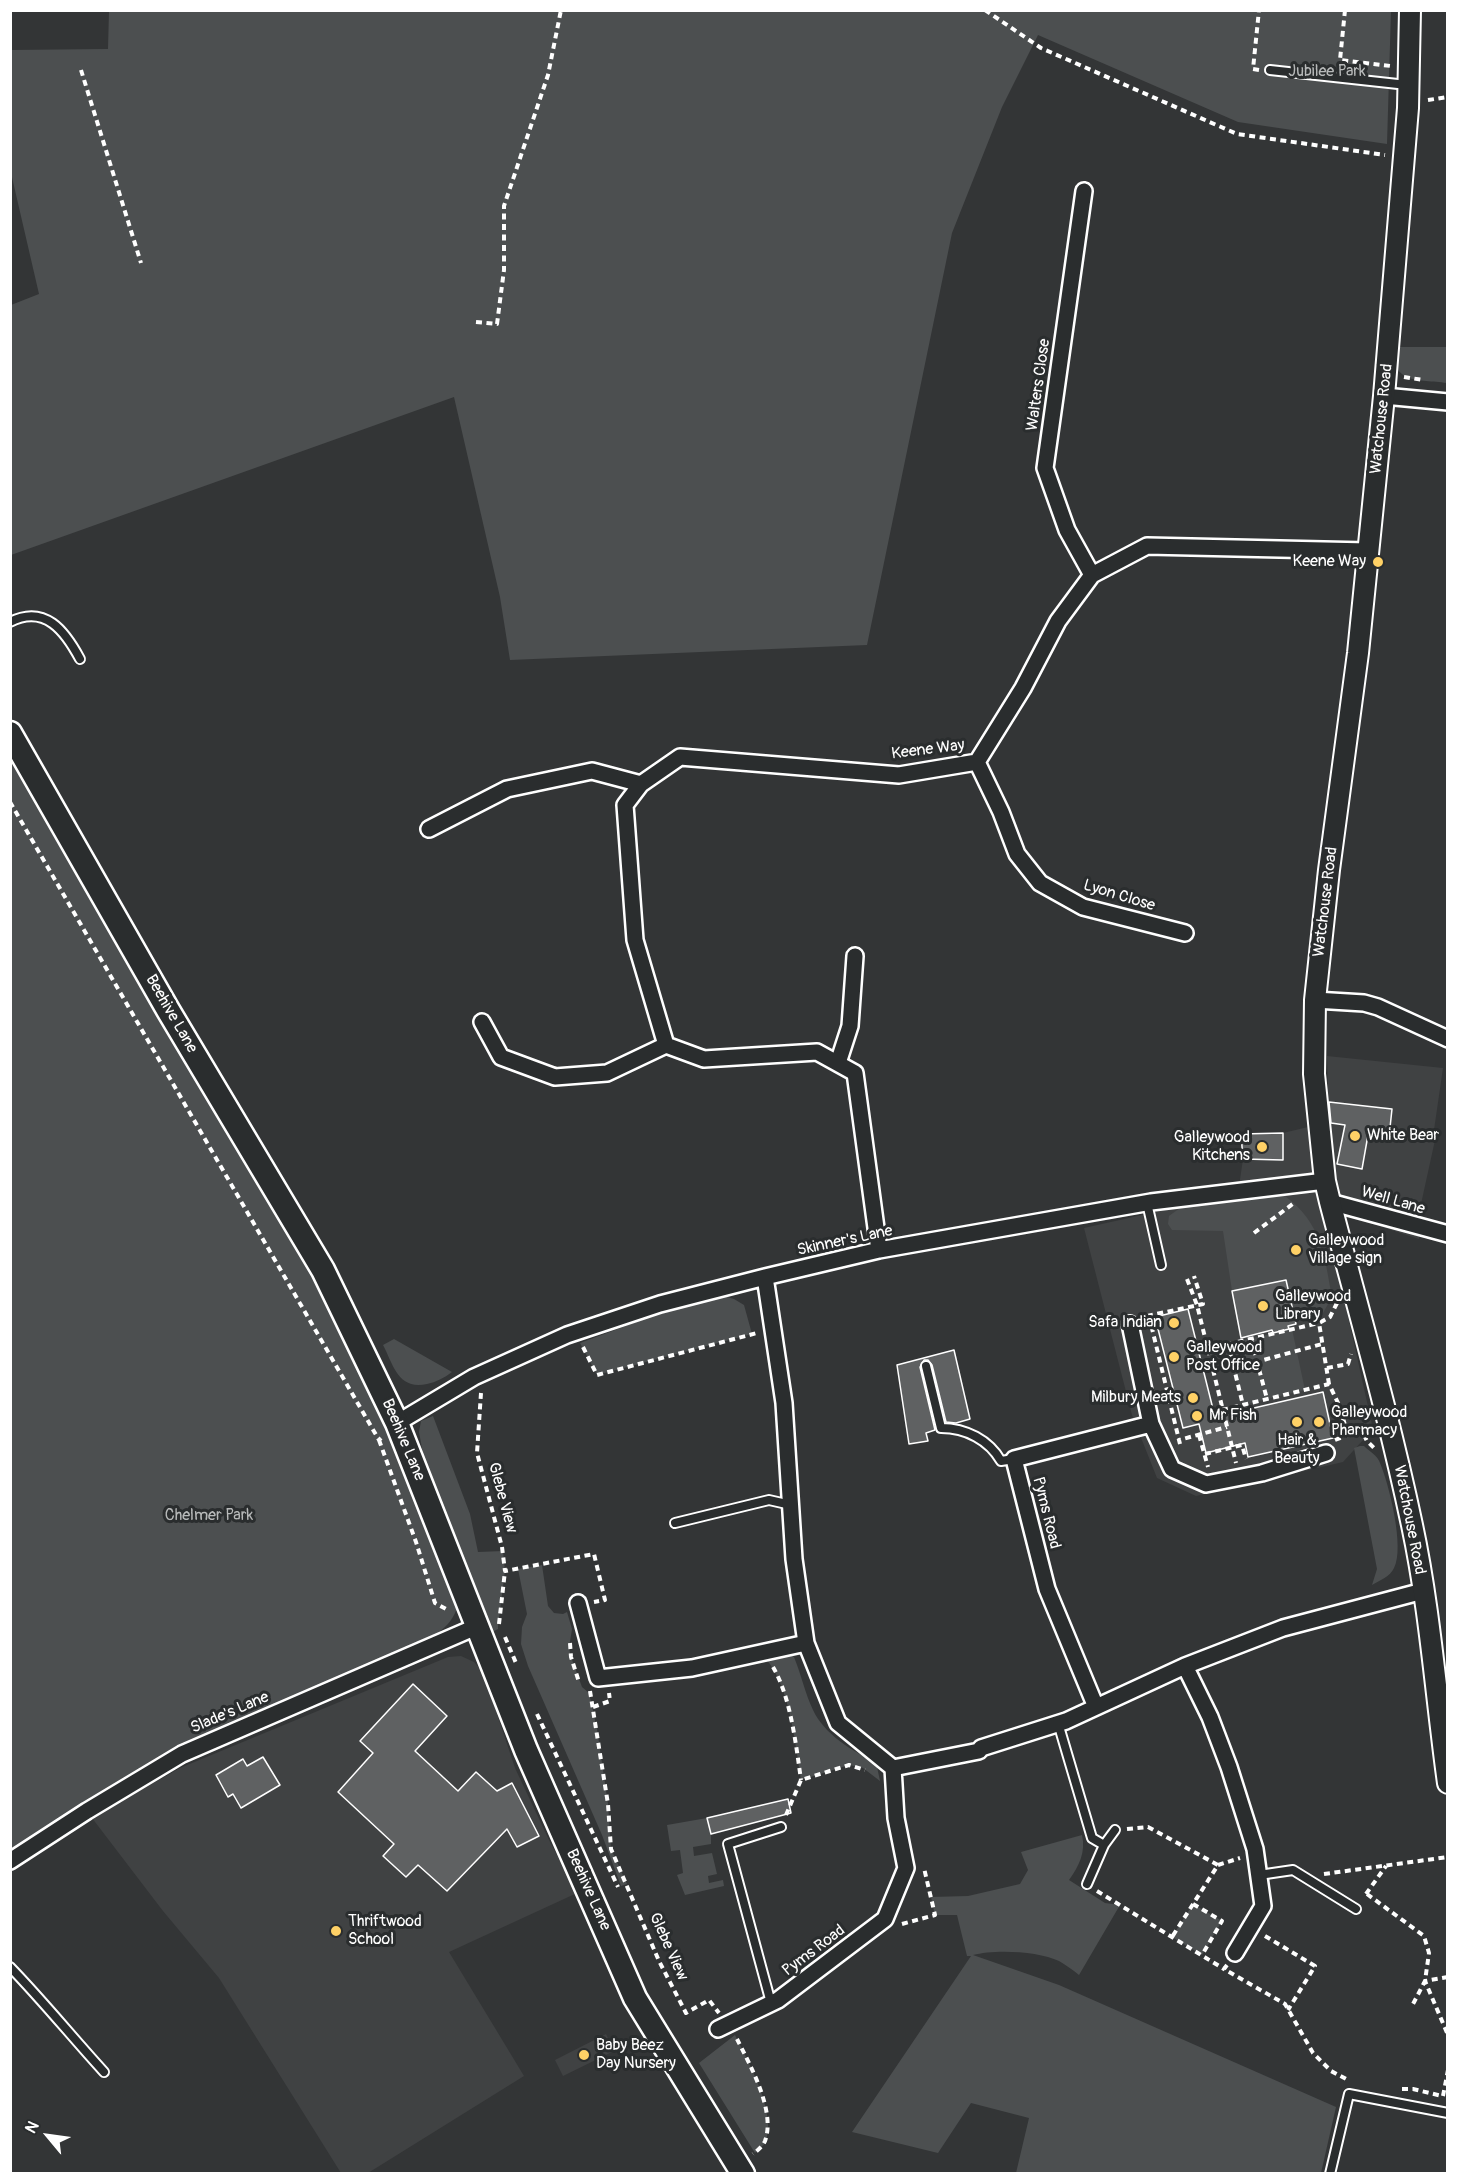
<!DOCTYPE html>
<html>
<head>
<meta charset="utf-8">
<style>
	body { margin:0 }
	#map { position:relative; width:1458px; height:2184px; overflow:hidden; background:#333536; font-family:Pangolin,sans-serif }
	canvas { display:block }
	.frame { position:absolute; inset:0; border:12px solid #fff; pointer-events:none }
	.north { position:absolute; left:18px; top:2106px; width:60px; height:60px; -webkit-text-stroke:4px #2a2d2e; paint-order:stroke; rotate:299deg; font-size:16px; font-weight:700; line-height:24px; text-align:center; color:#fff }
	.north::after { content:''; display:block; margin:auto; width:21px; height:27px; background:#fff; clip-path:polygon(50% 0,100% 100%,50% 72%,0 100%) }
</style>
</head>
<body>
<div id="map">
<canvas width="1458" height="2184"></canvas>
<div class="frame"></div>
<div class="north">N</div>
</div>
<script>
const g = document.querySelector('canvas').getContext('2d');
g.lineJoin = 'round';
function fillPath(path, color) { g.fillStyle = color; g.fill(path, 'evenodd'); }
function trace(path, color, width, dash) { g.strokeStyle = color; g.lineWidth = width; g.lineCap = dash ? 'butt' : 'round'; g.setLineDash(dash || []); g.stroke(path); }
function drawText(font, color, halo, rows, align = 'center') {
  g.font = font + ' Pangolin,sans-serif'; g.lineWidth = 6; g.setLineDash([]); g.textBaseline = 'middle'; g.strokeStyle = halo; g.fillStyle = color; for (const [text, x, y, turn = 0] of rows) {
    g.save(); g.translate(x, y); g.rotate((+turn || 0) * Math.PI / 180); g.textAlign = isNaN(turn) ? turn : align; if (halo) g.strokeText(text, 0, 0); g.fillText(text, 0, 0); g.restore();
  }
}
const built = new Path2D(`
	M1327,1056L1443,1068L1434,1130L1437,1131L1421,1204L1419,1239L1324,1208L1373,1429L1343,1462L1196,1496L1157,1478L1132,1415L1084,1228L1160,1211L1237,1200L1243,1159L1241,1134L1283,1133L1329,1122Z
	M461,1656L474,1662L483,1672L515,1768L549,1840L577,1893L449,1952L524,2076L368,2173H341L219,1978L163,1911L92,1818L180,1768L448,1657Z
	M606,2034L614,2051L563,2076L555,2060Z`);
const green = new Path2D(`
	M109,11H1391L1387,144L1238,122L1038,35L1002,107L952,233L867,645L510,660L500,597L454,397L11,555V305L39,294L11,173V50L108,49Z
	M1394,347H1447V383C1419,379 1391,385 1394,347Z
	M10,756L55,838L313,1277C369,1383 415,1493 458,1605C454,1618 448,1626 436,1634L178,1746L11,1850Z
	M1285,1196C1322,1224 1324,1254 1332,1297L1323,1313L1295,1320L1286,1280L1232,1291L1223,1231L1172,1230L1168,1224L1169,1216L1180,1208L1237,1200Z
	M723,1296L734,1299L744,1305L752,1334L597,1375L580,1343L650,1317Z
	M1292,1329L1305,1390L1243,1405L1228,1344Z
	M394,1339L452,1372C444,1378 436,1382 427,1384C398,1390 394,1366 383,1345Z
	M433,1416L470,1514L478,1552L503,1551L505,1571L498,1626V1629L490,1633L429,1487L419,1432L421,1421Z
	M1360,1446H1364C1369,1451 1378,1456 1380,1463C1389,1484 1405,1548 1394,1568C1390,1577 1380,1580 1372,1585L1377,1569L1354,1448Z
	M542,1565L548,1606L554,1613L563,1614L567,1612L572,1629L569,1648L571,1657L582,1687L589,1693L597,1729L608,1804L611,1849L627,1884L621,1886L602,1835L528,1666L521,1644L522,1627L527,1614L518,1569Z
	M780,1649L794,1657C801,1674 805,1693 813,1710C824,1734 853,1752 876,1762L880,1781L863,1768L849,1765L801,1780C795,1743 790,1687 766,1659Z
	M707,1818L711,1834V1844L693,1847L694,1856L712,1853L717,1874L708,1876L709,1883L723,1880L724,1886L685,1895L677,1875L683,1873L680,1850L671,1851L667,1825Z
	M1082,1835C1086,1852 1079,1866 1069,1880L1105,1903L1120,1905L1079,1975C1073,1970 1066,1965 1059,1961C1039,1951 994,1949 973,1955L1059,1985L1336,2107L1321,2173H1016L1029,2118L971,2103L938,2153L852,2132L971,1956H967L957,1915H935L931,1897L968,1896L1020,1884L1028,1870L1021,1852Z
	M1193,1904L1222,1921L1202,1955L1172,1937Z
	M735,2035C748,2061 778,2115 765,2143C763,2146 758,2150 755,2153L699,2063Z`);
const building = new Path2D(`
	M1329,1102L1392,1109L1389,1137L1368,1135L1362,1169L1337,1164L1345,1125L1331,1123Z
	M1283,1133V1160L1243,1159L1241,1134Z
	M1286,1280L1296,1324L1288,1326L1289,1329L1273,1333L1272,1330L1241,1338L1232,1291Z
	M1188,1309L1215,1417L1323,1392L1333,1438L1248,1457L1245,1443L1206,1453L1199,1424L1183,1428L1155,1317Z
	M954,1350L970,1419L956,1423L946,1422L932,1365L928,1360H924L920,1367L935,1430L926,1433L928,1441L909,1444L897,1365Z
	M413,1684L447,1716L415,1751L458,1791L476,1772L497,1791L512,1783L539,1836L517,1847L507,1829L447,1891L418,1865L406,1877L383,1856L394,1844L338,1792L373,1753L360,1741Z
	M263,1757L280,1785L241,1808L233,1794L228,1797L216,1775L243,1759L247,1766Z
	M788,1799L791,1813L711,1834L707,1818Z`);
const path = new Path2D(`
	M985,10L1041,48L1237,134L1385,155
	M1345,10L1340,60L1391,66
	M81,70L141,263
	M1259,70L1253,69L1259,10
	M1428,100L1448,97
	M476,322L497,324L504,270V206L548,75L561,10
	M1404,377L1423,380
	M10,802L379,1440L381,1438
	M1254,1233L1294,1203
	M1187,1279L1197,1305L1236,1463
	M1147,1316L1203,1304L1194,1276
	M1149,1316L1179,1440
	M1251,1339L1267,1399
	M1228,1344L1243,1405
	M583,1347L597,1375L757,1333
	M1207,1349L1319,1323
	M1234,1368L1322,1344
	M1327,1368L1348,1364L1351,1354
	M1329,1384L1319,1323L1330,1317L1337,1303
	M481,1393L477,1453L502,1547L505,1571L594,1554L605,1600L594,1602
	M1222,1410L1329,1384L1339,1405L1348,1435
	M1199,1435L1208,1467
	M379,1440L416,1542L435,1603L448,1610
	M1335,1440L1355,1432L1363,1433L1367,1441L1374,1448
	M1180,1444L1179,1440L1227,1427
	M1205,1454L1242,1445L1246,1459
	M499,1624L505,1571
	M505,1637L516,1663
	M570,1643L571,1657L579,1682
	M773,1667C791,1698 796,1745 801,1780
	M590,1691L608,1804L611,1849L659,1961L686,2013L709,2000L719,2013
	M593,1707L610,1701L609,1693
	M537,1714L618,1887
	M786,1815L801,1780L849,1765L865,1770
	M1127,1829L1148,1827L1218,1865L1172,1937
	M1218,1865L1240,1858
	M1324,1874L1448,1857
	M1097,1891L1224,1969
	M1366,1894L1386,1866
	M1367,1894L1424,1936L1429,1953L1425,1981L1412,2006
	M1193,1904L1222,1921L1202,1955
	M902,1924L935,1915L924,1868
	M1265,1936L1315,1966L1288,2010
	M1227,1965L1224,1969L1285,2004L1313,2053L1331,2071L1348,2080
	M1448,1977L1425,1981L1448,2035
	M737,2039C750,2065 776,2111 765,2141C763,2146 757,2151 753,2154
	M1402,2089H1413L1442,2096
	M1443,2096L1448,2070`);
const service = new Path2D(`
	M1270,70L1407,85
	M10,622C45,604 65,631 80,659
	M1147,1203L1161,1265
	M926,1366L941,1428C966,1428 989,1440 1001,1461L1014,1459
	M675,1523L769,1500L791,1505
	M1058,1723L1092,1838L1104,1845L1087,1884
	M1104,1845L1115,1830
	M1259,1875L1293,1870L1356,1909
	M10,1967C43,2001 72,2037 104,2072
	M771,2003L728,1844L781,1827
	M1330,2174L1349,2094L1448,2113`);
const minor = new Path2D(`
	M1084,191L1045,468L1067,530L1092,575
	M1384,396L1448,402
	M977,762L1001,812L1017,854L1040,883L1083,907L1185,933
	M641,784L625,805L635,940L666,1045
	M429,829L507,789L592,771L641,784L680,757L899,775L977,762L1023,688L1058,621L1092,575L1147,546L1368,551
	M1315,1000L1364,1003L1378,1007L1448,1039
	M482,1022L501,1057L555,1077L607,1073L666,1045L704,1059L817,1052L855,1073L879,1250
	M838,1063L850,1026L855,956
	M1330,1202L1448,1234
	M765,1277L784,1403L794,1559L806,1643L838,1723L893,1768L979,1751L981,1748L1066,1721L1185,1666L1283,1628L1423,1591
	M1130,1324L1151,1424L1172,1469L1206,1484L1262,1473L1326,1453
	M397,1423L474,1377L567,1335L660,1304L765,1277L879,1250L1151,1202L1325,1181
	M578,1603L598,1678L692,1668L806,1643
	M1185,1666L1210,1717L1229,1767L1255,1849L1263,1906L1235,1953
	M1096,1707L1047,1589L1014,1459L1151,1424
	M10,1861L87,1811L182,1754L478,1626
	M718,2029L778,2000L885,1919L906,1868L896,1818L893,1768`);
const tertiary = new Path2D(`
	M1410,10L1408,108L1384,396L1358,653L1329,870L1315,1000L1314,1074L1325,1181L1330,1202C1358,1309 1389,1416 1412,1525C1430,1609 1436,1697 1448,1783`);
const secondary = new Path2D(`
	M10,733L168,1010L323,1270L397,1423L526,1750L635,1998L743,2174`);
const markers = [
	[1378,562,6,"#ffd166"],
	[1355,1136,6,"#ffd166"],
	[1262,1147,6,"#ffd166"],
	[1296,1250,6,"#ffd166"],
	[1263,1306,6,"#ffd166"],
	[1174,1323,6,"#ffd166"],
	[1174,1357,6,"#ffd166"],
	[1193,1398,6,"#ffd166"],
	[1197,1416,6,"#ffd166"],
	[1297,1422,6,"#ffd166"],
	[1319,1422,6,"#ffd166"],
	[336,1931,6,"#ffd166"],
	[584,2055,6,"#ffd166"]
];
const parkNames = [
	["Jubilee Park",1327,72],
	["Chelmer Park",209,1516]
];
const streetNames = [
	["Walters Close",1039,385,-82],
	["Watchouse Road",1382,419,-84],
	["Keene Way",928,750,-7],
	["Lyon Close",1119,896,17],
	["Watchouse Road",1326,902,-83],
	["Beehive Lane",171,1014,60],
	["Well Lane",1393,1201,16],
	["Skinner's Lane",845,1241,-12],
	["Beehive Lane",403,1440,67],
	["Glebe View",502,1498,75],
	["Pyms Road",1046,1513,76],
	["Watchouse Road",1409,1520,79],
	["Slade's Lane",230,1713,-23],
	["Beehive Lane",588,1890,66],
	["Glebe View",668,1947,66],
	["Pyms Road",814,1951,-37]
];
const poiNames = [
	["Keene Way",1366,562,"right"],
	["White Bear",1367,1136],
	["Galleywood",1250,1138,"right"],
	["Kitchens",1250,1156,"right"],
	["Galleywood",1308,1241],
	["Village sign",1308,1259],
	["Galleywood",1275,1297],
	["Library",1275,1315],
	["Safa Indian",1162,1323,"right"],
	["Galleywood",1186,1348],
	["Post Office",1186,1366],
	["Milbury Meats",1181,1398,"right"],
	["Galleywood",1331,1413],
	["Pharmacy",1331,1431],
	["Mr Fish",1209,1416],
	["Hair &",1297,1441,"center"],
	["Beauty",1297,1459,"center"],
	["Thriftwood",348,1922],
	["School",348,1940],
	["Baby Beez",596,2046],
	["Day Nursery",596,2064]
];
fillPath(built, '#404243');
fillPath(green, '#4c4f50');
fillPath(building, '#5f6162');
trace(building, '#fff', 1.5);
trace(service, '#fff', 12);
trace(minor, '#fff', 20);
trace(tertiary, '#fff', 24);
trace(secondary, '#fff', 27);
trace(path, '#fff', 4, [6, 4.5]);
trace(service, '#2a2d2e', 8);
trace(minor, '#2a2d2e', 15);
trace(tertiary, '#2a2d2e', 20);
trace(secondary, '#2a2d2e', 22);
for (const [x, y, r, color] of markers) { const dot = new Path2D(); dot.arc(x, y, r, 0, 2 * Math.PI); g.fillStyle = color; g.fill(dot); trace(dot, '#2a2d2e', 2); }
drawText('16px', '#b7b9b9', '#2a2d2e', parkNames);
drawText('16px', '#fff', '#2a2d2e', streetNames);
drawText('16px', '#fff', '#2a2d2e', poiNames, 'left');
</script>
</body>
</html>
